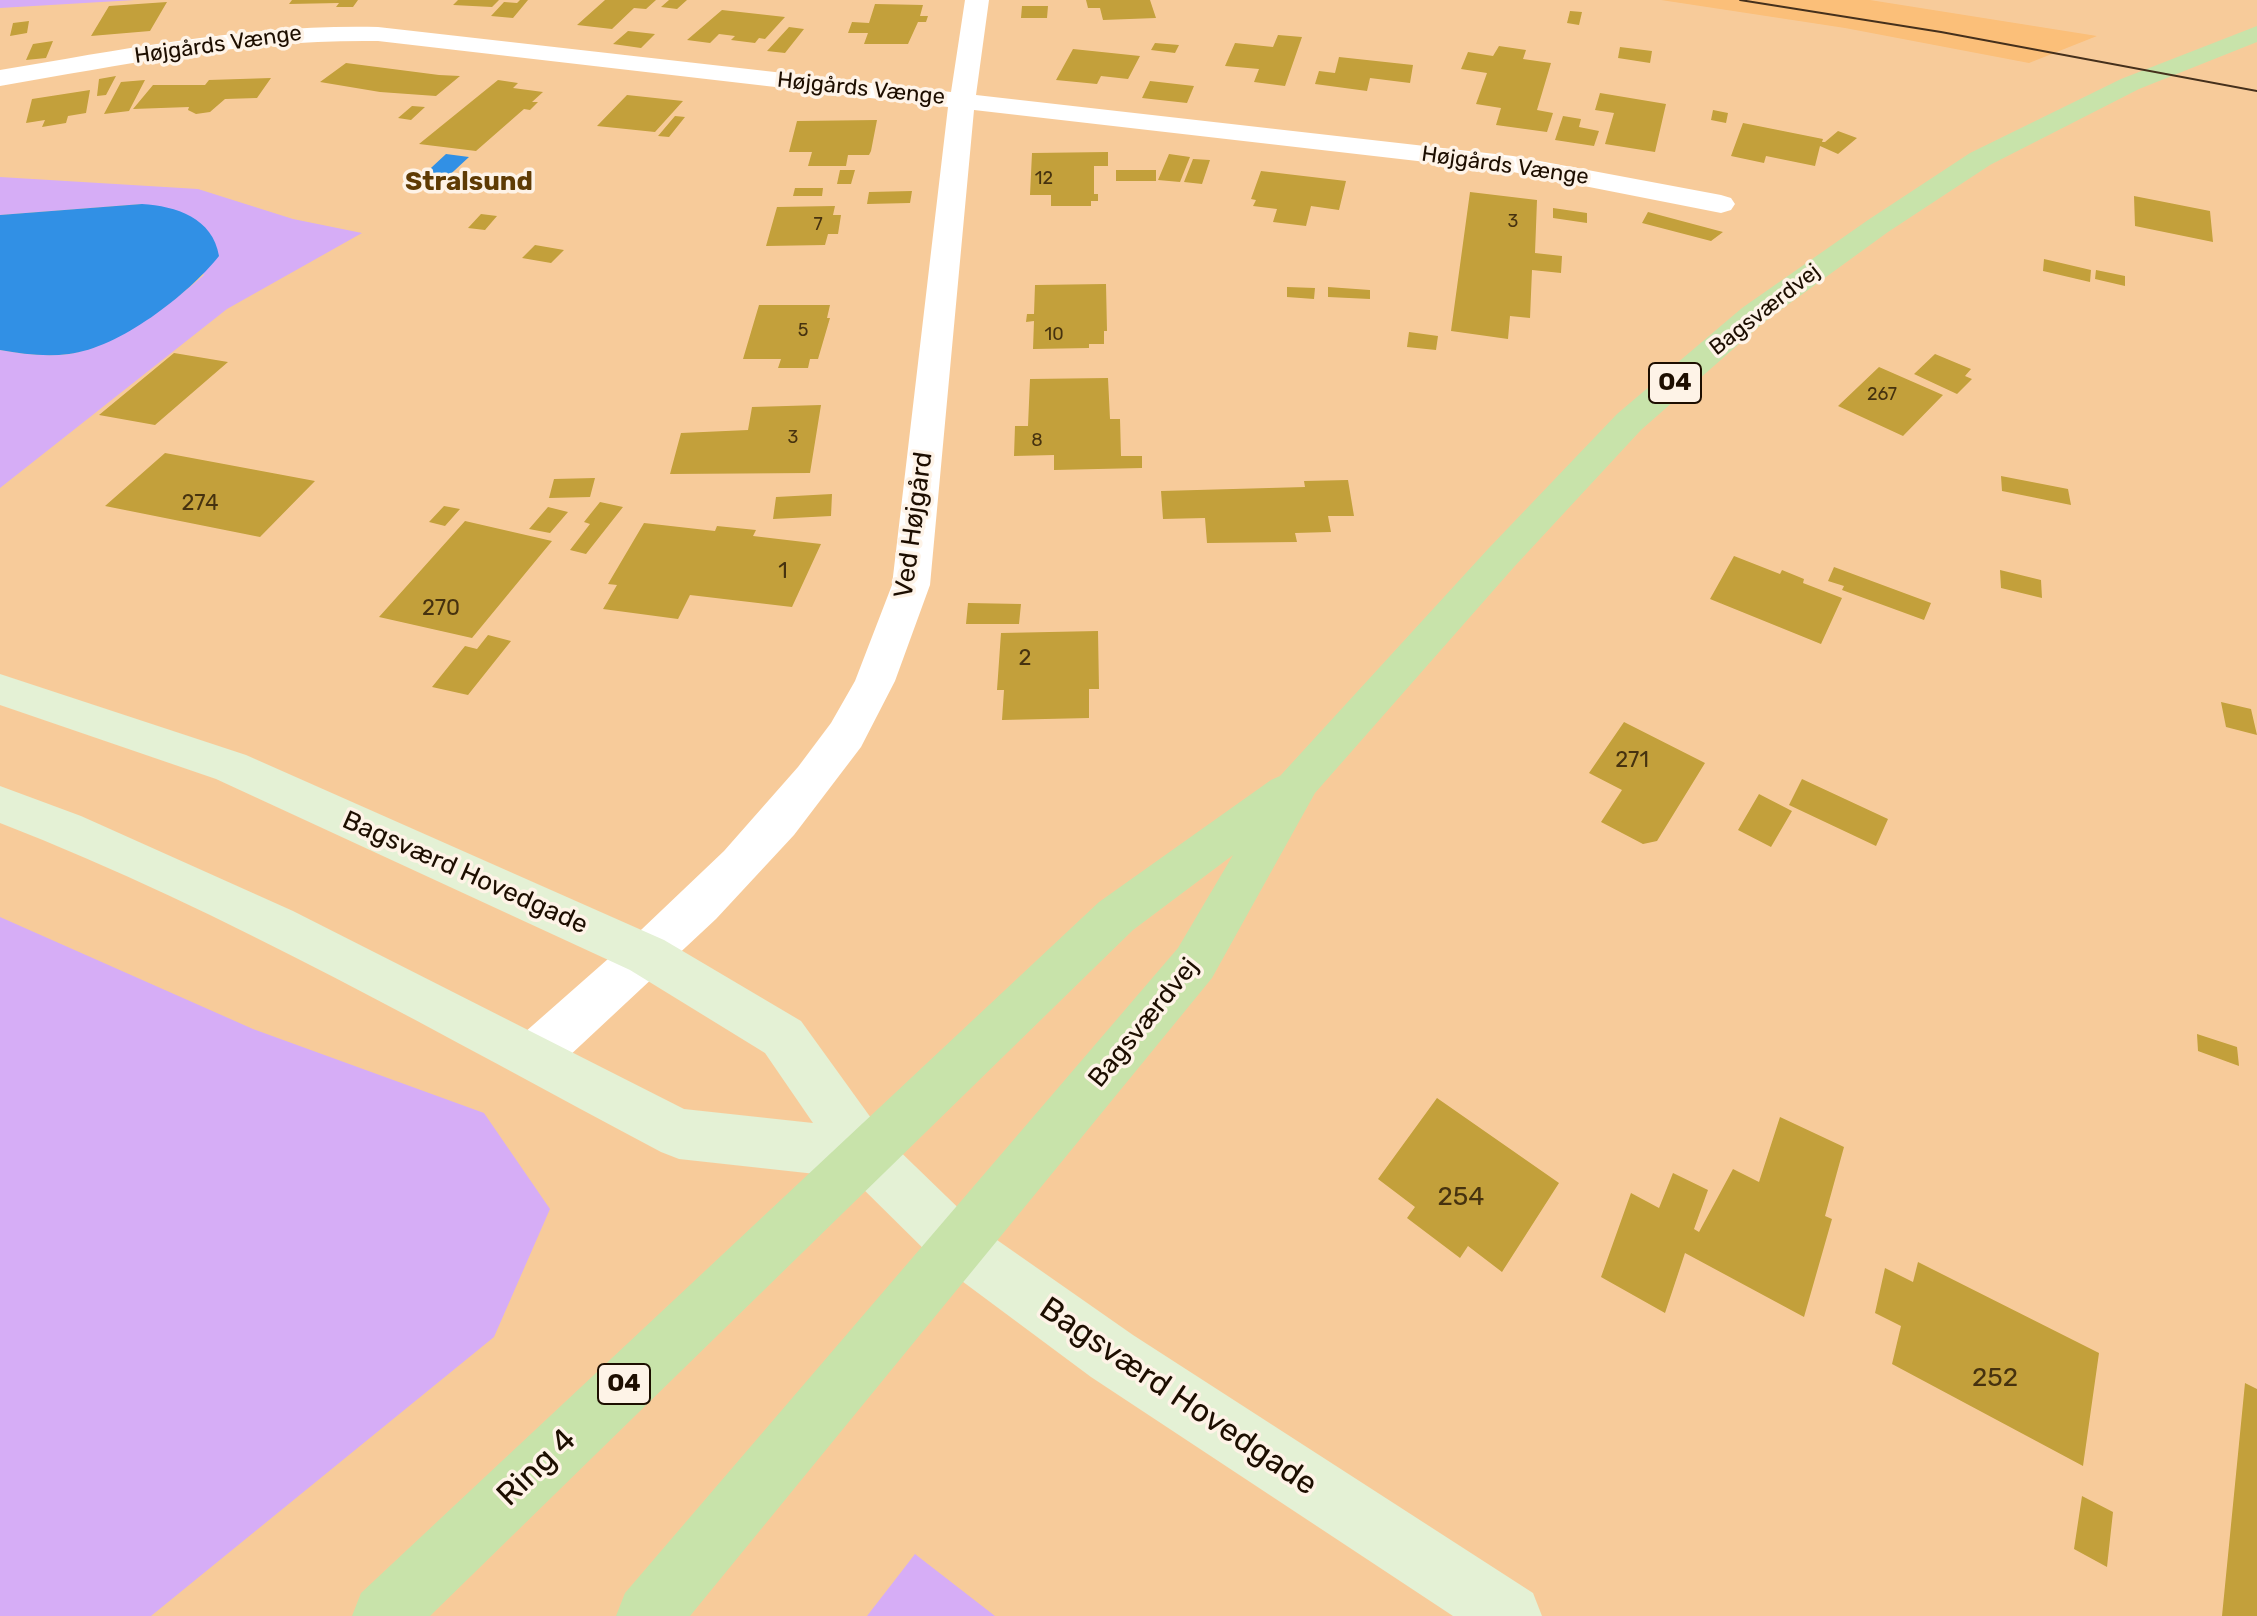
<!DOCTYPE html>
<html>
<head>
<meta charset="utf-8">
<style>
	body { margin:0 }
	canvas { display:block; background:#f7cb9a }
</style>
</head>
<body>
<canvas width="2257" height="1616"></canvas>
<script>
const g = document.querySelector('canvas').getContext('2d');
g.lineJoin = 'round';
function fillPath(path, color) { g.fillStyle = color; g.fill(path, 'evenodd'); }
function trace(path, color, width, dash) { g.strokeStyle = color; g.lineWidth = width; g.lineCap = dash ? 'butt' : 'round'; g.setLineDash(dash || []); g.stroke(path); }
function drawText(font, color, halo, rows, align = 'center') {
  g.font = font + ' Rubik,sans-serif'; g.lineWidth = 7; g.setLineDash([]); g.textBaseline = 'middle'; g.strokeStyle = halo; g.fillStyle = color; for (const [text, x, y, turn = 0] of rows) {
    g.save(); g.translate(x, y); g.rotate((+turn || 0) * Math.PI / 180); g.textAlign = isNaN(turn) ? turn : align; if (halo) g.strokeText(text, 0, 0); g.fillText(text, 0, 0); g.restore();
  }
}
const built = new Path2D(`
	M1661,0H1870L2097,36L2029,63L1845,28Z`);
const green = new Path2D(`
	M0,0H135L0,8Z
	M0,177L198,189L293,219L362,233L227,309L0,488V350C23,354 46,357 69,354C116,347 169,305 204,275L142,204L0,215Z
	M0,917L253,1029L484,1113L550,1209L494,1337L151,1616H0Z
	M915,1554L995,1616H867Z`);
const water = new Path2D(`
	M446,154L469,157L441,183L418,180Z
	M142,204C176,206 213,218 219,256C188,295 119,348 69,354C45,357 23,354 0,350V215Z`);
const building = new Path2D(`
	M292,0H358L353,7H336L339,3L289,4Z
	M458,0H499L492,7L453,5Z
	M520,0H528L513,18L491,16L504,2L517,3Z
	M605,0H656L646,9L634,8L612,29L577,25Z
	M669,0H687L677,9L661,7Z
	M1086,0H1150L1156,18L1103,20L1100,8H1088Z
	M167,2L150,31L91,36L109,6Z
	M875,4L923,5L920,16H928L926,22H918L908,44H864L868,33H848L852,22L869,23Z
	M1022,6H1048L1047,18H1021Z
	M722,10L785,17L765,39L759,38L755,43L731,40L735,36L719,34L710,43L687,40Z
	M1570,11L1582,12L1579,25L1567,23Z
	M29,21L27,33L10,36L13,23Z
	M789,27L804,29L785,53L767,51Z
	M628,31L655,34L641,48L613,44Z
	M1278,35L1302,37L1285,86L1254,82L1259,69L1225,66L1235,43L1273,47Z
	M53,41L46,58L26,60L33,44Z
	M1155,43L1179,45L1175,53L1151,50Z
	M1499,46L1526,50L1523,59L1551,63L1537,110L1553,113L1547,132L1496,125L1501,108L1476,104L1487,73L1461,69L1468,52L1493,56Z
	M1620,47L1652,51L1650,63L1618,58Z
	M1073,49L1140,56L1128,79L1101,76L1097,84L1056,80Z
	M1339,57L1413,65L1410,83L1370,78L1367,91L1315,84L1319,71L1335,73Z
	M346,63L439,75L460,76L436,96L380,92L320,82Z
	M116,76L106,95L97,96L99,79Z
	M271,78L257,98L225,99L210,112L196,114L188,110L189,107L133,109L153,85H205L209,80Z
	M145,80L129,111L104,114L121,82Z
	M498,80L518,83L513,88L543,92L532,102H538L530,110L524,109L476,151L419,144Z
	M1150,81L1194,86L1187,103L1142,98Z
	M90,90L86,113L68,116L66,123L42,127L45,120L26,123L32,99Z
	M1600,93L1666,104L1655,152L1605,144L1614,113L1595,110Z
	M627,95L683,101L655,132L597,126Z
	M412,106L425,107L411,120L398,118Z
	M1713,110L1728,113L1726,123L1711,120Z
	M675,116L685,117L669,137L658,136Z
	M1563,116L1581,119L1579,127L1599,131L1594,146L1555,140Z
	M877,120L871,151L869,155H848L846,166H808L812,152H789L797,121Z
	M1743,123L1823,139L1822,142H1825L1838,131L1857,138L1838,154L1820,146L1815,166L1766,156L1764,163L1731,156Z
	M1108,152V166H1094V194H1098V201H1091V206H1051V195H1030L1032,153Z
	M1169,154L1190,157L1180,182L1158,180Z
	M1193,159L1210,160L1202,184L1184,182Z
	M840,170H855L851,184H837Z
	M1116,170H1156V181H1116Z
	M1261,171L1346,181L1339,210L1311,206L1306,226L1273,222L1277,209L1253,206L1256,200L1251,199Z
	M795,188H823L822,196H793Z
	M912,191L910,203L867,204L869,192Z
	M1470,192L1537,200L1535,253L1562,256L1561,273L1532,270L1530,318L1510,316L1508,339L1451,331Z
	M2134,196L2210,211L2213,242L2135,226Z
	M835,206L833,215H841L838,234H828L825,245L766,246L777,207Z
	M1553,208L1587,213V223L1553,218Z
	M1648,212L1723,232L1711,241L1642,223Z
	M481,214L497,216L485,230L468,228Z
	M535,245L564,250L551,263L522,258Z
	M2044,259L2091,270L2090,282L2043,271Z
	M2096,270L2125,276V286L2095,279Z
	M1106,284L1107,331H1104V344H1089V348L1033,349L1034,321L1026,322L1027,314H1034L1035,285Z
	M1287,287L1315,288L1314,299L1287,297Z
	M1328,287L1370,290V299L1328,297Z
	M759,305H830L827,318H830L818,359H810L808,368H778L781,359H743Z
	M1409,332L1438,336L1436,350L1407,347Z
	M174,353L228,362L155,425L99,415Z
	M1935,354L1971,369L1965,376L1972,379L1957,394L1914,374Z
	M1879,367L1943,395L1903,436L1838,406Z
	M1108,378L1110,419H1120L1121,456H1142V468L1054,470V455L1014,456L1015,426H1028L1030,379Z
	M821,405L810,473L670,474L681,433L748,430L752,407Z
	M165,453L315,481L260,537L105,506Z
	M2001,476L2068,489L2071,505L2002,491Z
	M595,478L590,497L549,498L554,479Z
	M1348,480L1354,516H1328L1331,532L1295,533L1297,542L1207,543L1205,518L1163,519L1161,491L1305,487L1304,481Z
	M832,494L831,516L773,519L776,497Z
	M600,502L623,507L586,554L570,550L590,524L584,522Z
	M444,506L460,509L445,526L429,522Z
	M548,507L568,512L550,533L529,529Z
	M465,521L552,541L472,638L379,617Z
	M644,523L715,531L717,526L756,530L753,536L821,544L792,607L690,595L678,619L603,609L617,585L608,584Z
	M1734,556L1780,574L1782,570L1804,579L1803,583L1842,598L1821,644L1710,599Z
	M1834,567L1931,603L1924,620L1842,590L1844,586L1828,581Z
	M2000,570L2041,580L2042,598L2001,588Z
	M968,603L1021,604L1019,624H966Z
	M1098,631L1099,689H1089V718L1002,720L1004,690H997L1001,633Z
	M488,635L511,641L468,695L432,687L465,646L477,649Z
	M2221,702L2251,709L2257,735L2226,727Z
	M1624,722L1705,763L1657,841L1643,844L1601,822L1622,790L1589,773Z
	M1802,779L1888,819L1876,846L1789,805Z
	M1759,794L1792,811L1771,847L1738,830Z
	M2197,1034L2237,1047L2239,1066L2198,1051Z
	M1437,1098L1559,1183L1502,1272L1468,1246L1460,1258L1407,1218L1415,1207L1378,1179Z
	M1780,1117L1844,1147L1825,1216L1832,1219L1804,1317L1685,1253L1665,1313L1601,1277L1631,1193L1659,1208L1673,1173L1708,1190L1694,1229L1699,1232L1733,1169L1759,1182Z
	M1918,1262L2099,1353L2083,1466L1892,1364L1901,1326L1875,1313L1885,1268L1913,1282Z
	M2245,1383L2257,1389V1616H2222Z
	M2082,1496L2113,1512L2107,1567L2074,1549Z`);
const street = new Path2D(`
	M965,0H989L976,95L1513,156L1721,195L1731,198L1735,204L1731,210L1721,213L1513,172L974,110L930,585L895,681L861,747L794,835L716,919L552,1072L534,1079L516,1072L509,1056L516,1040L642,929L724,851L798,767L831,723L855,681L892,585L948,107L378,41C250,39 126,64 0,86V70C126,49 250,24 378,27L951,92Z`);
const secondary = new Path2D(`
	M0,674L246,755L664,940L801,1021L884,1136L977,1226L1133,1335L1533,1593L1542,1616H1453L1091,1377L939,1264L852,1178L679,1159L661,1152C444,1037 229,912 0,823V786L81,816L293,911L684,1109L813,1123L765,1053L630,970L216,779L0,705Z`);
const primary = new Path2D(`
	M2257,26V42L2139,89L1990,165L1888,232L1764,322L1641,430L1514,567L1315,793L1212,978L690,1616H616L625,1593L1178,948L1233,855L1133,930L430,1616H352L361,1593L1099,902L1271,780L1280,776L1488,549L1617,414L1742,308L1868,220L1970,153L2121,79Z`);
const tram = new Path2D(`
	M1740,0L1941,32L2257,91`);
const farNumbernames = [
	["12",1044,179],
	["3",1513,222],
	["7",818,225],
	["5",803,331],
	["10",1054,335],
	["267",1882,395],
	["3",793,438],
	["8",1037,441]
];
const farStreetnames = [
	["Højgårds Vænge",218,45,-8],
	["Højgårds Vænge",861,89,6],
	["Højgårds Vænge",1505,166,8],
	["Bagsværdvej",1765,310,-38]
];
const numberNames = [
	["274",200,504],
	["1",783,572],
	["270",441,609],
	["2",1025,659],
	["271",1632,761]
];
const shields = [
	[1675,383,52],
	[624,1384,52]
];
const shieldNames = [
	["O4",1675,383],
	["O4",624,1384]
];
const farQuarternames = [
	["Stralsund",469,182]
];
const streetNames = [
	["Ved Højgård",914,525,-82],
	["Bagsværd Hovedgade",465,873,24],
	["Bagsværdvej",1144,1023,-51]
];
const nearNumbernames = [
	["254",1461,1197],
	["252",1995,1378]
];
const nearStreetnames = [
	["Bagsværd Hovedgade",1178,1397,34],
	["Ring 4",537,1468,-44]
];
fillPath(built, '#fbbf79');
fillPath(green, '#d6adf6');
fillPath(water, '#3190e5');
fillPath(building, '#c3a03b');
fillPath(street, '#fff');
fillPath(secondary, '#e4f1d5');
fillPath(primary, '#c8e3aa');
trace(tram, '#45301c', 2);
drawText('18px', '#46320f', null, farNumbernames);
drawText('22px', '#1d0e00', '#fef3e7', farStreetnames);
drawText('22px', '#46320f', null, numberNames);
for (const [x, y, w] of shields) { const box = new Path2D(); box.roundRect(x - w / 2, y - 20, w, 40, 6); g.fillStyle = '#fef3e7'; g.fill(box); trace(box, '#1d0e00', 2); }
drawText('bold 24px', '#1d0e00', null, shieldNames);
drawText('bold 26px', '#5f3b04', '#fef3e7', farQuarternames);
drawText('26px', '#1d0e00', '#fef3e7', streetNames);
drawText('26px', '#46320f', null, nearNumbernames);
drawText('32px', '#1d0e00', '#fef3e7', nearStreetnames);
</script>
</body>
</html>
